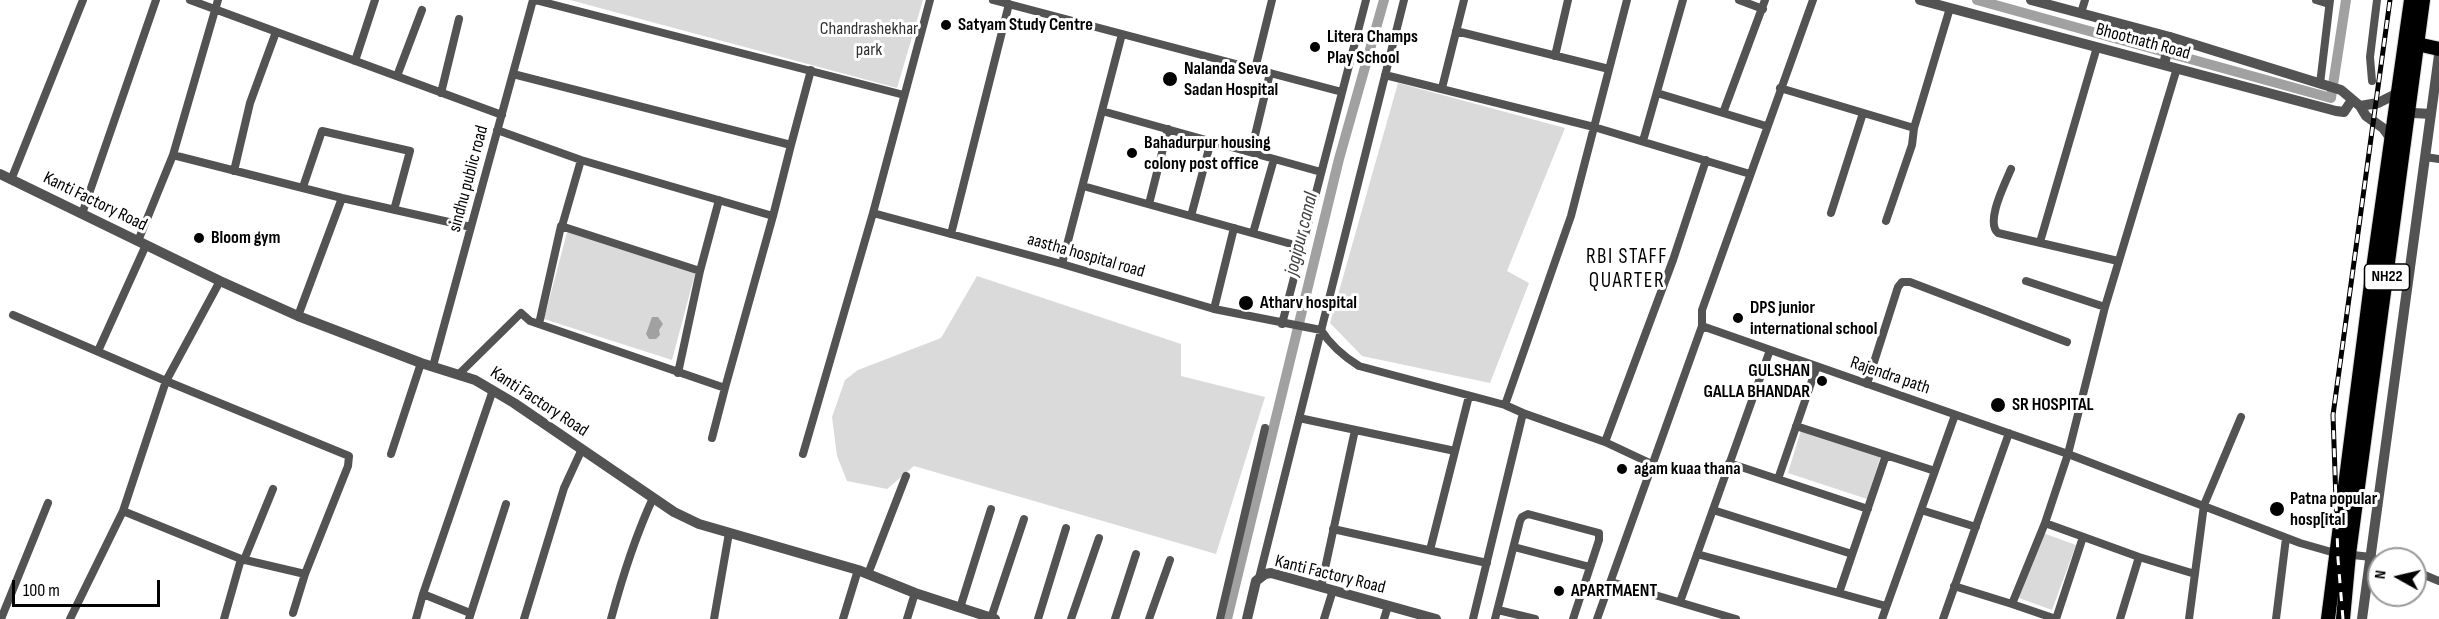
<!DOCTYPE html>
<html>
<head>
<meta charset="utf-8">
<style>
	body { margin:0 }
	#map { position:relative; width:2439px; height:619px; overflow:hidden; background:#fff; font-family:"Sofia Sans Condensed",sans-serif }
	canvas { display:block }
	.north { position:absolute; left:2367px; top:547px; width:60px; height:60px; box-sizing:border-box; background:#fff; border:2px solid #999; border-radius:50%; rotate:278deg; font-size:16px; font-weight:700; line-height:24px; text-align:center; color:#000 }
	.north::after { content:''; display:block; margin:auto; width:21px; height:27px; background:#000; clip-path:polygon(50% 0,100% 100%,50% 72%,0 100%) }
	.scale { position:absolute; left:12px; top:580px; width:148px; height:27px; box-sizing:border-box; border:3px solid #000; border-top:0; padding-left:8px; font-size:18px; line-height:21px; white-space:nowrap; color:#000; -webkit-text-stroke:4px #fff; paint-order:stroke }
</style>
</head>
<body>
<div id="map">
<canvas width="2439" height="619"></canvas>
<div class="north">N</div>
<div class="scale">100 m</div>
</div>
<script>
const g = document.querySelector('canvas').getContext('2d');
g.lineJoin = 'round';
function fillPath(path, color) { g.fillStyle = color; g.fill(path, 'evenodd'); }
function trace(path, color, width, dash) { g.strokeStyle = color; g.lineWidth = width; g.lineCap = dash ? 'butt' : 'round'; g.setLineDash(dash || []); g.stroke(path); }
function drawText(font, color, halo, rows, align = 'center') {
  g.font = font + ' "Sofia Sans Condensed",sans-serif'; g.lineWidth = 6; g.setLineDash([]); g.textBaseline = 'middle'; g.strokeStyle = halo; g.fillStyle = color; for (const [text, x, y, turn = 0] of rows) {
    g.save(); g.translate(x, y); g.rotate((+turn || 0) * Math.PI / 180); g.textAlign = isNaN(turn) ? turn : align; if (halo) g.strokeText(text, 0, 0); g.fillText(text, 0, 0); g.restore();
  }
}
const green = new Path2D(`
	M570,0H923L897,88Z
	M1398,83L1565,128L1507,271L1529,283L1490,383L1362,356L1330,323Z
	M568,229L696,270L672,360L544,319Z
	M977,276L1181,344V376L1265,397L1216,554L914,466L887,489L847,481L837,456L832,417L845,380L858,370L941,338Z
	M1801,430L1881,455L1867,499L1788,473Z
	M2043,533L2076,545L2052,610L2019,598Z`);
const water = new Path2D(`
	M652,317H658L663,324L659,330L660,335L656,339H649L646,334Z`);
const canal = new Path2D(`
	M1977,0L2331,98L2346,0
	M1227,619L1339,159L1384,0`);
const minor = new Path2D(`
	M190,0L502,115
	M535,0L904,95
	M993,0L1342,92
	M1739,0L1763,9
	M2316,0L2329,4
	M2081,13L2085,0
	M1456,31L1609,69
	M1555,56L1568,0
	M355,61L375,0
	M1255,69L1272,0
	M1385,75L1594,127L1750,174
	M397,76L422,10
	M2372,81L2370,57L2377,0
	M2320,84L2330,0
	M1442,88L1464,0
	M1780,88L1914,128
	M441,93L459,19
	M1657,93L1766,126
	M1102,111L1321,172
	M1723,113L1765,0
	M497,130L581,160L773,216L791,145L513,74
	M1643,141L1683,0
	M791,145L811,70
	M1251,152L1270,73
	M173,155L342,198L471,227
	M2425,157L2439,159
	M2011,169C2005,184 1985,222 1998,233L2118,261
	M234,171L250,103L276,32
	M11,180L83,0
	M1083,186L1302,247
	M303,187L322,131L410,151L394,210
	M1149,204L1168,129
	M873,213L1062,264L1214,309L1321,330C1331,346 1343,356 1359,366L1505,405L1523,413L1473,619
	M1831,213L1863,113
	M82,214L156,0
	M1191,216L1211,141
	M1886,221L1912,145L1914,128L1950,8
	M562,226L581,160
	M1253,233L1274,159
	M951,234L1009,4
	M138,241L173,155L218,0
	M2040,242L2097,47
	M1062,264L1122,34
	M2026,281L2105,307
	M1214,309L1234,228
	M13,315L166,381L349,456L348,466L305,574L293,613
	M298,316L342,198
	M539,324L561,226L700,271L719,200
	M1282,324L1366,0
	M1702,326L2068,454L2300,543L2335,553L2371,557L2379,561
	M98,351L146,245
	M433,366L533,0
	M678,373L700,271
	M459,374L521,313L530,321L725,388L773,216
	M1867,384L1898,287L1902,282H1910L2067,342
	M1505,405L1571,216L1627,0
	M1523,413L1605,442L1654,465
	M1299,418L1455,451
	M1796,426L1935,471
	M712,438L725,388
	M1605,442L1673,260L1706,160
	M391,454L421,363
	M803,454L873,213L930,0
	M1729,463L1868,509
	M1778,479L1817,366
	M1713,510L1852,554
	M1921,510L1976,527
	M123,511L241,559L224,619
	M2045,523L2139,557L2195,574
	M1333,529L1487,563
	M1514,547L1590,567
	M1430,550L1469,396
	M1697,554L1886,606
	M241,559L305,574
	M244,560L273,489
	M2415,571L2439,581
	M868,574L906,476
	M1259,578L1404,0
	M1611,582L1736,619
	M1954,586L2012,604L2045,523L2068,454L2105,307L2177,68
	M1321,587L1355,430
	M1839,593L1886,455
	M423,594L470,613
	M1680,602L1770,350
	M2012,604L2056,619
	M960,608L991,509
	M1498,610L1535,619
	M991,618L1024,519
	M1,619L48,503
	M70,619L123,511L166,381L220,281
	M416,619L423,594L493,390
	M469,619L506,504
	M524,619L564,488L582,449
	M611,619C622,578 635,537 653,498
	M714,619L729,533
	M843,619L858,570
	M907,619L915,593
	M1038,619L1066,528
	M1071,619L1099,538
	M1115,619L1136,554
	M1149,619L1170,560
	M1220,619L1265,428
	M1324,619L1333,590
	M1384,619L1388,606
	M1495,619L1520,521L1522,517L1528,514L1599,533V540L1573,619
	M1597,619L1702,326V310L1813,0
	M1882,619L1955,415
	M1943,619L2009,433
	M2056,619L2083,537
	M2120,619L2139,557
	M2189,619L2204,505L2241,417
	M2276,619L2286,538`);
const tertiary = new Path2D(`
	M1920,0L2336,111L2344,112L2352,100
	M2031,0L2170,37L2341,90L2360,106L2366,116L2383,128L2392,140
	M2164,65L2170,37
	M2360,106L2378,103L2398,93
	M2414,113L2431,114
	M0,174L220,281L298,316L421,363L475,380L514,403L674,512L699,524L858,570L915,593L995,619
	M1247,619L1256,581L1265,574L1271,573L1436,619
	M2362,619L2439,55`);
const trunk = new Path2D(`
	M2417,44L2439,49
	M2328,619L2372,276L2411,0
	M2343,619L2349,554L2423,0`);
const rail = new Path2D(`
	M2343,619L2338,559L2333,415L2390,0`);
const markers = [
	[946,25,6,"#000"],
	[1315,47,6,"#000"],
	[1170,79,8,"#000"],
	[1132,153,6,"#000"],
	[199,238,6,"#000"],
	[1246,303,8,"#000"],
	[1738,318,6,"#000"],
	[1822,381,6,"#000"],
	[1998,405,8,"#000"],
	[1622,469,6,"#000"],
	[2277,509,8,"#000"],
	[1559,591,6,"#000"]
];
const shields = [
	[2387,277,45]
];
const shieldNames = [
	["NH22",2387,277]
];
const poiNames = [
	["Satyam Study Centre",958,25],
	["Litera Champs",1327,37],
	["Play School",1327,58],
	["Nalanda Seva",1184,69],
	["Sadan Hospital",1184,90],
	["Bahadurpur housing",1144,143],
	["colony post office",1144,164],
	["Bloom gym",211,238],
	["Atharv hospital",1260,303],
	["DPS junior",1750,308],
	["international school",1750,329],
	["GULSHAN",1810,371,"right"],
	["GALLA BHANDAR",1810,392,"right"],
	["SR HOSPITAL",2012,405],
	["agam kuaa thana",1634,469],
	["Patna popular",2290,499],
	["hosp[ital",2290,520],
	["APARTMAENT",1571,591]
];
const parkNames = [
	["Chandrashekhar",869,29],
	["park",869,50]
];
const streetNames = [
	["Bhootnath Road",2143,42,15],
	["sindhu public road",469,179,-75],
	["Kanti Factory Road",95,202,26],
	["aastha hospital road",1086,256,16],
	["Rajendra path",1890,376,19],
	["Kanti Factory Road",539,402,33],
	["Kanti Factory Road",1330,575,14]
];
const waterNames = [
	["jogipur canal",1302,234,-76]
];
const quarterNames = [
	["RBI STAFF",1627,258],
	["QUARTER",1627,282]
];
fillPath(green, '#dadada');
fillPath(water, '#a1a1a1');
trace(canal, '#a1a1a1', 10);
trace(trunk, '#dbdbdb', 16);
trace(minor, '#535353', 8);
trace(tertiary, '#535353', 10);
trace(trunk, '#000', 14);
trace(rail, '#000', 5);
trace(rail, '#fff', 3, [9]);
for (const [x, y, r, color] of markers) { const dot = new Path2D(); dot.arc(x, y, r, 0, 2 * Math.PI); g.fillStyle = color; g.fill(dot); trace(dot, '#fff', 2); }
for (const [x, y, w] of shields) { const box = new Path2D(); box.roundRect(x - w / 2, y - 13, w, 26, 4.5); g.fillStyle = '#fff'; g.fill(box); trace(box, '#000', 1.5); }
drawText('bold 16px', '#000', null, shieldNames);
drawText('bold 18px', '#000', '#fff', poiNames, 'left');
drawText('18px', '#313131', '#fff', parkNames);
drawText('18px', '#000', '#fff', streetNames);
drawText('italic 20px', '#424242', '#fff', waterNames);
g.letterSpacing = '1.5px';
drawText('21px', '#000', '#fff', quarterNames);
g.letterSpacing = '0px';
</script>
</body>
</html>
